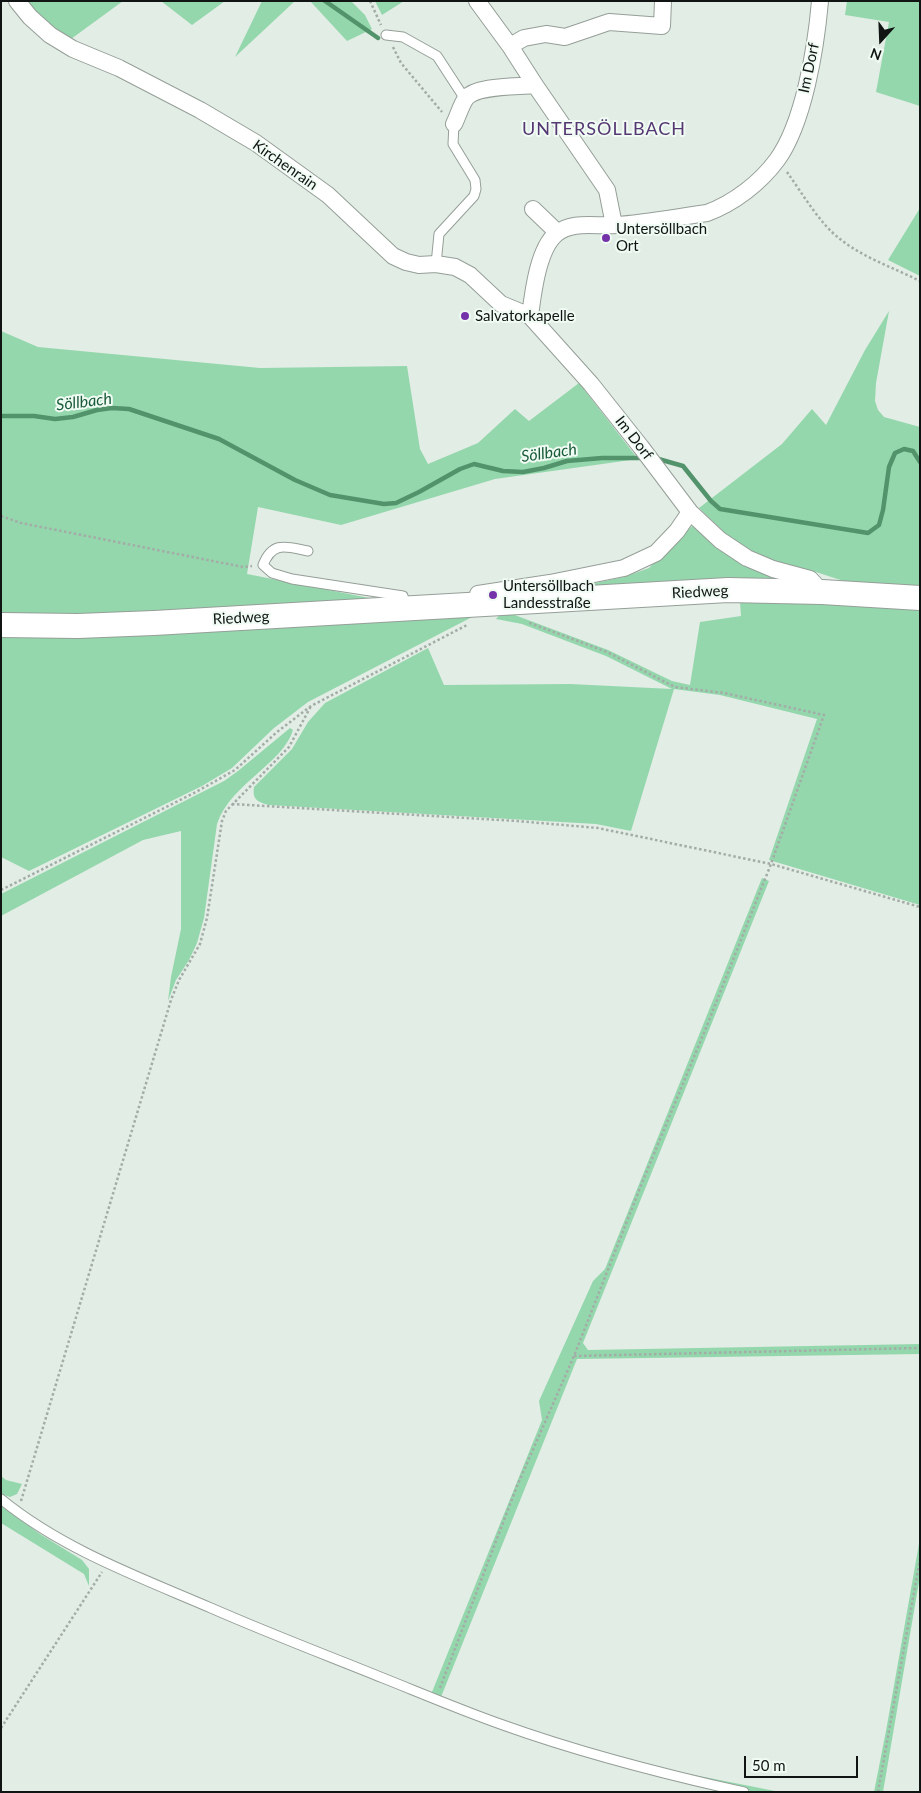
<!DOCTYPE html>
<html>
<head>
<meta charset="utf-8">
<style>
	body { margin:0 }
	#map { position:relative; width:921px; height:1793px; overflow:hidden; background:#e2ede5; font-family:Lato,sans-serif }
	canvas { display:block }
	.frame { position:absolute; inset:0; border:2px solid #101412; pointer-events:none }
	.north { position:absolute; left:856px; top:15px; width:50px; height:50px; -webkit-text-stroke:4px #effbf3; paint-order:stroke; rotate:200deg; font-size:14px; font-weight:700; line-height:20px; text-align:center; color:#101412 }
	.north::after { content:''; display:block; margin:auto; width:18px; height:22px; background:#101412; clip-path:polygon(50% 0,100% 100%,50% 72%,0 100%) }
	.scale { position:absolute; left:744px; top:1756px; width:114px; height:22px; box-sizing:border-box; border:2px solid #101412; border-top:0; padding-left:6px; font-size:15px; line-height:18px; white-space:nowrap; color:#101412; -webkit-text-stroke:4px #effbf3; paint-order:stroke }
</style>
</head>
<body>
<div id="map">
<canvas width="921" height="1793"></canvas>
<div class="frame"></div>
<div class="north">N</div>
<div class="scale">50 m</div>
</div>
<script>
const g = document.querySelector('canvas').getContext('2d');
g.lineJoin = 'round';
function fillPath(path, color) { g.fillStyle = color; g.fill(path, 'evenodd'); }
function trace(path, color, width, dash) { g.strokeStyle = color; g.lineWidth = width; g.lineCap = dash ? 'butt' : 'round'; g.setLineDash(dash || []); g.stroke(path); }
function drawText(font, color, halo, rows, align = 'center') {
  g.font = font + ' Lato,sans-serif'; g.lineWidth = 4; g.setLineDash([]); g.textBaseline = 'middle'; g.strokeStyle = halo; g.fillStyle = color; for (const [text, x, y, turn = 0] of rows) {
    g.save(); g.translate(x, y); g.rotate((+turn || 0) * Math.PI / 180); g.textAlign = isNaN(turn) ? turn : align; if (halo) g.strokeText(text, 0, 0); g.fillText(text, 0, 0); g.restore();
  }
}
const green = new Path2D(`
	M25,1H123L71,39L54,29Z
	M161,1H225L192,25Z
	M262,1H295L235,57Z
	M310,1H351L365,15L372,29L347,41Z
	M375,1H404L382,15Z
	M847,1H920V106L876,92L889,22L845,15Z
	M920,208V276L888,260Z
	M889,311L876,383L875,401L878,410L884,417L920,427V592L868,589L816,572L779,564L752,553L727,535L699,508L782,444L812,409L826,425L865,350Z
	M1,331L38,347L260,368L407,366L420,449L428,464L478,443L515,409L529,421L579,383L638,459L495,479L341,525L258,507L247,574L395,603L1,618Z
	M693,526L800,583L548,593L624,577L649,568L686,530Z
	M740,602L824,604L920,610V905L769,860L817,719L720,695L674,689L631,831L596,824L269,805C258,802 252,800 254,787L292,749L308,722L325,703L428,648L444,685L570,684L672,689L606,656L522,624L496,619L501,613L512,614L608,650L672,681L690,685L700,622L741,616Z
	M476,615L308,702L274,728L232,768L202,786L29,871L1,857V633Z
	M290,728L293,730C283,764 231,783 217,824L204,918L197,943L189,960L176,980L168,1001L171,977L181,929V831L143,840L1,916V894L224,781L238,771Z
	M762,878L769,881L583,1343L588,1350L920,1344V1354L577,1359L441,1697L432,1692L542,1420L539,1401L593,1281L605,1269Z
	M1,1476L6,1480L22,1484L17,1494L10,1497L1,1494Z
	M1,1506L40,1534L82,1560L89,1569V1586L84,1574L1,1523Z
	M920,1538V1576L883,1792H874L886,1731Z
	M586,1748L684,1773L780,1792H755L683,1775Z`);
const stream = new Path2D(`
	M325,1L378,38
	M1,416H34L55,419L73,417L97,410L112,408L129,409L219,439L295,480L330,495L384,504L396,503L419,492L460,469L474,464L503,471L523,472L544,468L567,461L602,458H643
	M655,458L683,466L711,501L720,509L868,533L879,525L883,510L889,467L895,453L904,449L913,451L920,462`);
const path = new Path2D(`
	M370,1L381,25
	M393,47L401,63L442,112
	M787,172C802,193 820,224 840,239C862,257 894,268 920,281
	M1,516L21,523L243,567L252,566
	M232,804L517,821L598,828L771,864L920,907
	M1,890L196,792L235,770L277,732L311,706L467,625
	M574,1356L920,1348
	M21,1501L171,1000L179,980L200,944L207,918L222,821L226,811L289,747L311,706
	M440,1688L517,1486L574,1356L642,1183L708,1023L771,864L824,715L724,693L675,687L607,652L527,622
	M1,1728L102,1572
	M878,1792L920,1559`);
const lane = new Path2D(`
	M386,35L403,37L437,56L465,99
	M436,264L439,234L474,196L476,189L475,180L453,144L454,124
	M308,551C287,547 273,540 263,565L272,573L292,579L403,596L406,606
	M1,1499C62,1549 139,1577 211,1608C268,1633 326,1655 383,1678C423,1694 463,1711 503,1725C581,1753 663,1774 744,1792`);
const street = new Path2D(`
	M17,1L30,17L50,35L73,49L119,68L200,110L256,143L328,195L393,256L406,262L419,265L436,264L455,267L470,275L501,304L530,316L591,384L641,447L690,512L720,540L747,558L773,569L810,579L822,592
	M477,1L510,46L535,85L607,190L614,225
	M510,46L524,38L546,34L565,37L609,22L662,26L663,1
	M454,124C458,116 461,105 466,98C477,85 518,87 535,85
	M533,209L557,232
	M530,316C533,293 538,249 556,234C572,220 597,227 616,225C646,223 677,217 707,213C734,203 760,183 777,160C804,123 816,47 820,1
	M479,600L478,594L550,583L624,568L656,553L677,531L690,512`);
const secondary = new Path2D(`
	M1,625L78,626L154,623L728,590L822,592L920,598`);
const markers = [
	[606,238,5,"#7433a8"],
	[465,316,5,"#7433a8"],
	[493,595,5,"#7433a8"]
];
const streetNames = [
	["Im Dorf",809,68,-78],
	["Kirchenrain",285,165,35],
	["Im Dorf",634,438,52],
	["Riedweg",700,592,-3],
	["Riedweg",241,618,-3]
];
const poiNames = [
	["Untersöllbach",616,229],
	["Ort",616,246],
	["Salvatorkapelle",475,316],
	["Untersöllbach",503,586],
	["Landesstraße",503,603]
];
const waterNames = [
	["Söllbach",84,402,-7],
	["Söllbach",549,453,-8]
];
const quarterNames = [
	["UNTERSÖLLBACH",604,129]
];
fillPath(green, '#94d7ac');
trace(stream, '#53936c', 4.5);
trace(lane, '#959f98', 11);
trace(street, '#959f98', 18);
trace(secondary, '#959f98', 26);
trace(path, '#a3aca6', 2.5, [2.5, 2.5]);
trace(lane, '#fff', 9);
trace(street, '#fff', 16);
trace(secondary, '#fff', 24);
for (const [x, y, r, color] of markers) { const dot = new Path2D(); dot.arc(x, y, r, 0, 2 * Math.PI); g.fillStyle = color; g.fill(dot); trace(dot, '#effbf3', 2); }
drawText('15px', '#101412', '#effbf3', streetNames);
drawText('15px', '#101412', '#effbf3', poiNames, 'left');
drawText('italic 16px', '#195a38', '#effbf3', waterNames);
g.letterSpacing = '1px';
drawText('18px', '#553772', '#effbf3', quarterNames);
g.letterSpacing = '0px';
</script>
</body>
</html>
